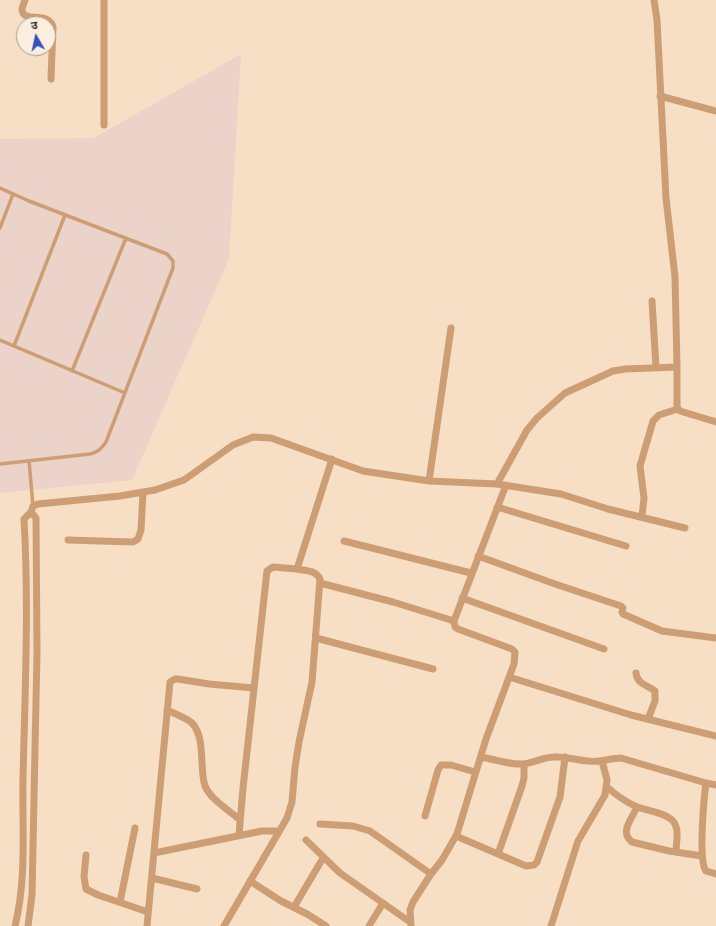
<!DOCTYPE html>
<html>
<head>
<meta charset="utf-8">
<style>
	body { margin:0 }
	#map { position:relative; width:716px; height:926px; overflow:hidden; background:#f6dfc5; font-family:"Exo 2","Noto Sans Devanagari",sans-serif }
	canvas { display:block }
	.north { position:absolute; left:16px; top:16px; width:40px; height:40px; box-sizing:border-box; background:#fceede; border:1px solid #a99d90; border-radius:50%; rotate:351deg; font-size:11px; font-weight:700; line-height:16px; text-align:center; color:#2c231a }
	.north::after { content:''; display:block; margin:auto; width:14px; height:18px; background:#354ec0; clip-path:polygon(50% 0,100% 100%,50% 72%,0 100%) }
</style>
</head>
<body>
<div id="map">
<canvas width="716" height="926"></canvas>
<div class="north">उ</div>
</div>
<script>
const g = document.querySelector('canvas').getContext('2d');
g.lineJoin = 'round';
function fillPath(path, color) { g.fillStyle = color; g.fill(path, 'evenodd'); }
function trace(path, color, width, dash) { g.strokeStyle = color; g.lineWidth = width; g.lineCap = dash ? 'butt' : 'round'; g.setLineDash(dash || []); g.stroke(path); }
const industrial = new Path2D(`
	M241,54L229,259L132,480L0,493V139L94,138Z`);
const lane = new Path2D(`
	M0,188L29,201L167,254L173,261V268L106,442C101,449 98,452 90,454L0,464
	M0,228L13,194
	M0,340L125,393
	M14,346L65,215
	M72,371L126,238
	M29,461L33,506`);
const street = new Path2D(`
	M25,0C24,3 22,7 22,10C24,24 48,10 53,27L51,79
	M104,0V125
	M654,0L657,20L666,198L675,277L677,367V407L680,411L716,422
	M660,96L716,111
	M652,301L656,367
	M429,481L451,328
	M497,484L527,430L537,418L565,393L613,371L625,369L677,367
	M497,507L626,546
	M642,516L644,498L640,466L653,421L659,415L678,409
	M68,540L133,542L138,539L141,530L143,492
	M344,541L471,573
	M478,556L555,584L621,606L623,608L622,612L623,614L662,631L716,638
	M320,583L393,602L454,621
	M462,598L604,649
	M316,638L433,669
	M636,673C637,684 647,685 655,691V701L648,719
	M509,677L631,715L716,736
	M167,710C175,714 185,717 192,723C206,738 199,767 205,786C211,800 229,810 240,820
	M481,757C494,759 509,765 523,764C534,763 543,757 554,757C565,756 576,760 588,761C599,763 610,758 621,758L706,783L716,785
	M706,783C704,798 698,861 706,871L716,874
	M607,787C616,795 624,801 635,806C646,811 665,812 673,821C680,829 676,842 676,852
	M637,807C632,819 619,832 632,842L669,851L702,856
	M425,816L438,770L441,765H451L475,772
	M320,824L353,826L370,831L431,874
	M239,835L243,788L267,571L273,567L297,569L332,459
	M456,836L526,866L534,865L537,862L560,797L565,757
	M306,840L340,873L410,922
	M154,853L262,831H279
	M498,854L522,786L524,778V764
	M86,855L84,877L86,889L98,895L148,912
	M152,878L197,889
	M250,881L281,901L307,914L326,926
	M120,902L135,828
	M294,907L323,858
	M15,926C27,878 22,827 23,778C25,692 29,605 24,519L31,512L33,506L38,504L120,496L155,490L184,480L233,445L253,437L271,438L363,471L429,481L497,484L561,494L608,509L685,528
	M28,926L32,895L37,653L36,518L31,512
	M147,926L170,682L175,679H178L209,684L254,688
	M224,926L287,818L292,802L295,767L299,742L312,682L320,579C316,570 306,571 297,569
	M369,926L383,903
	M411,926L410,910L413,902L431,874L442,860L457,834L486,739L514,664L515,652L512,649L458,629L455,627L454,621L506,485
	M551,926L578,841L605,795L607,780L602,761`);
fillPath(industrial, '#ebd3ca');
trace(lane, '#cd9e73', 3.5);
trace(street, '#cd9e73', 7);
</script>
</body>
</html>
